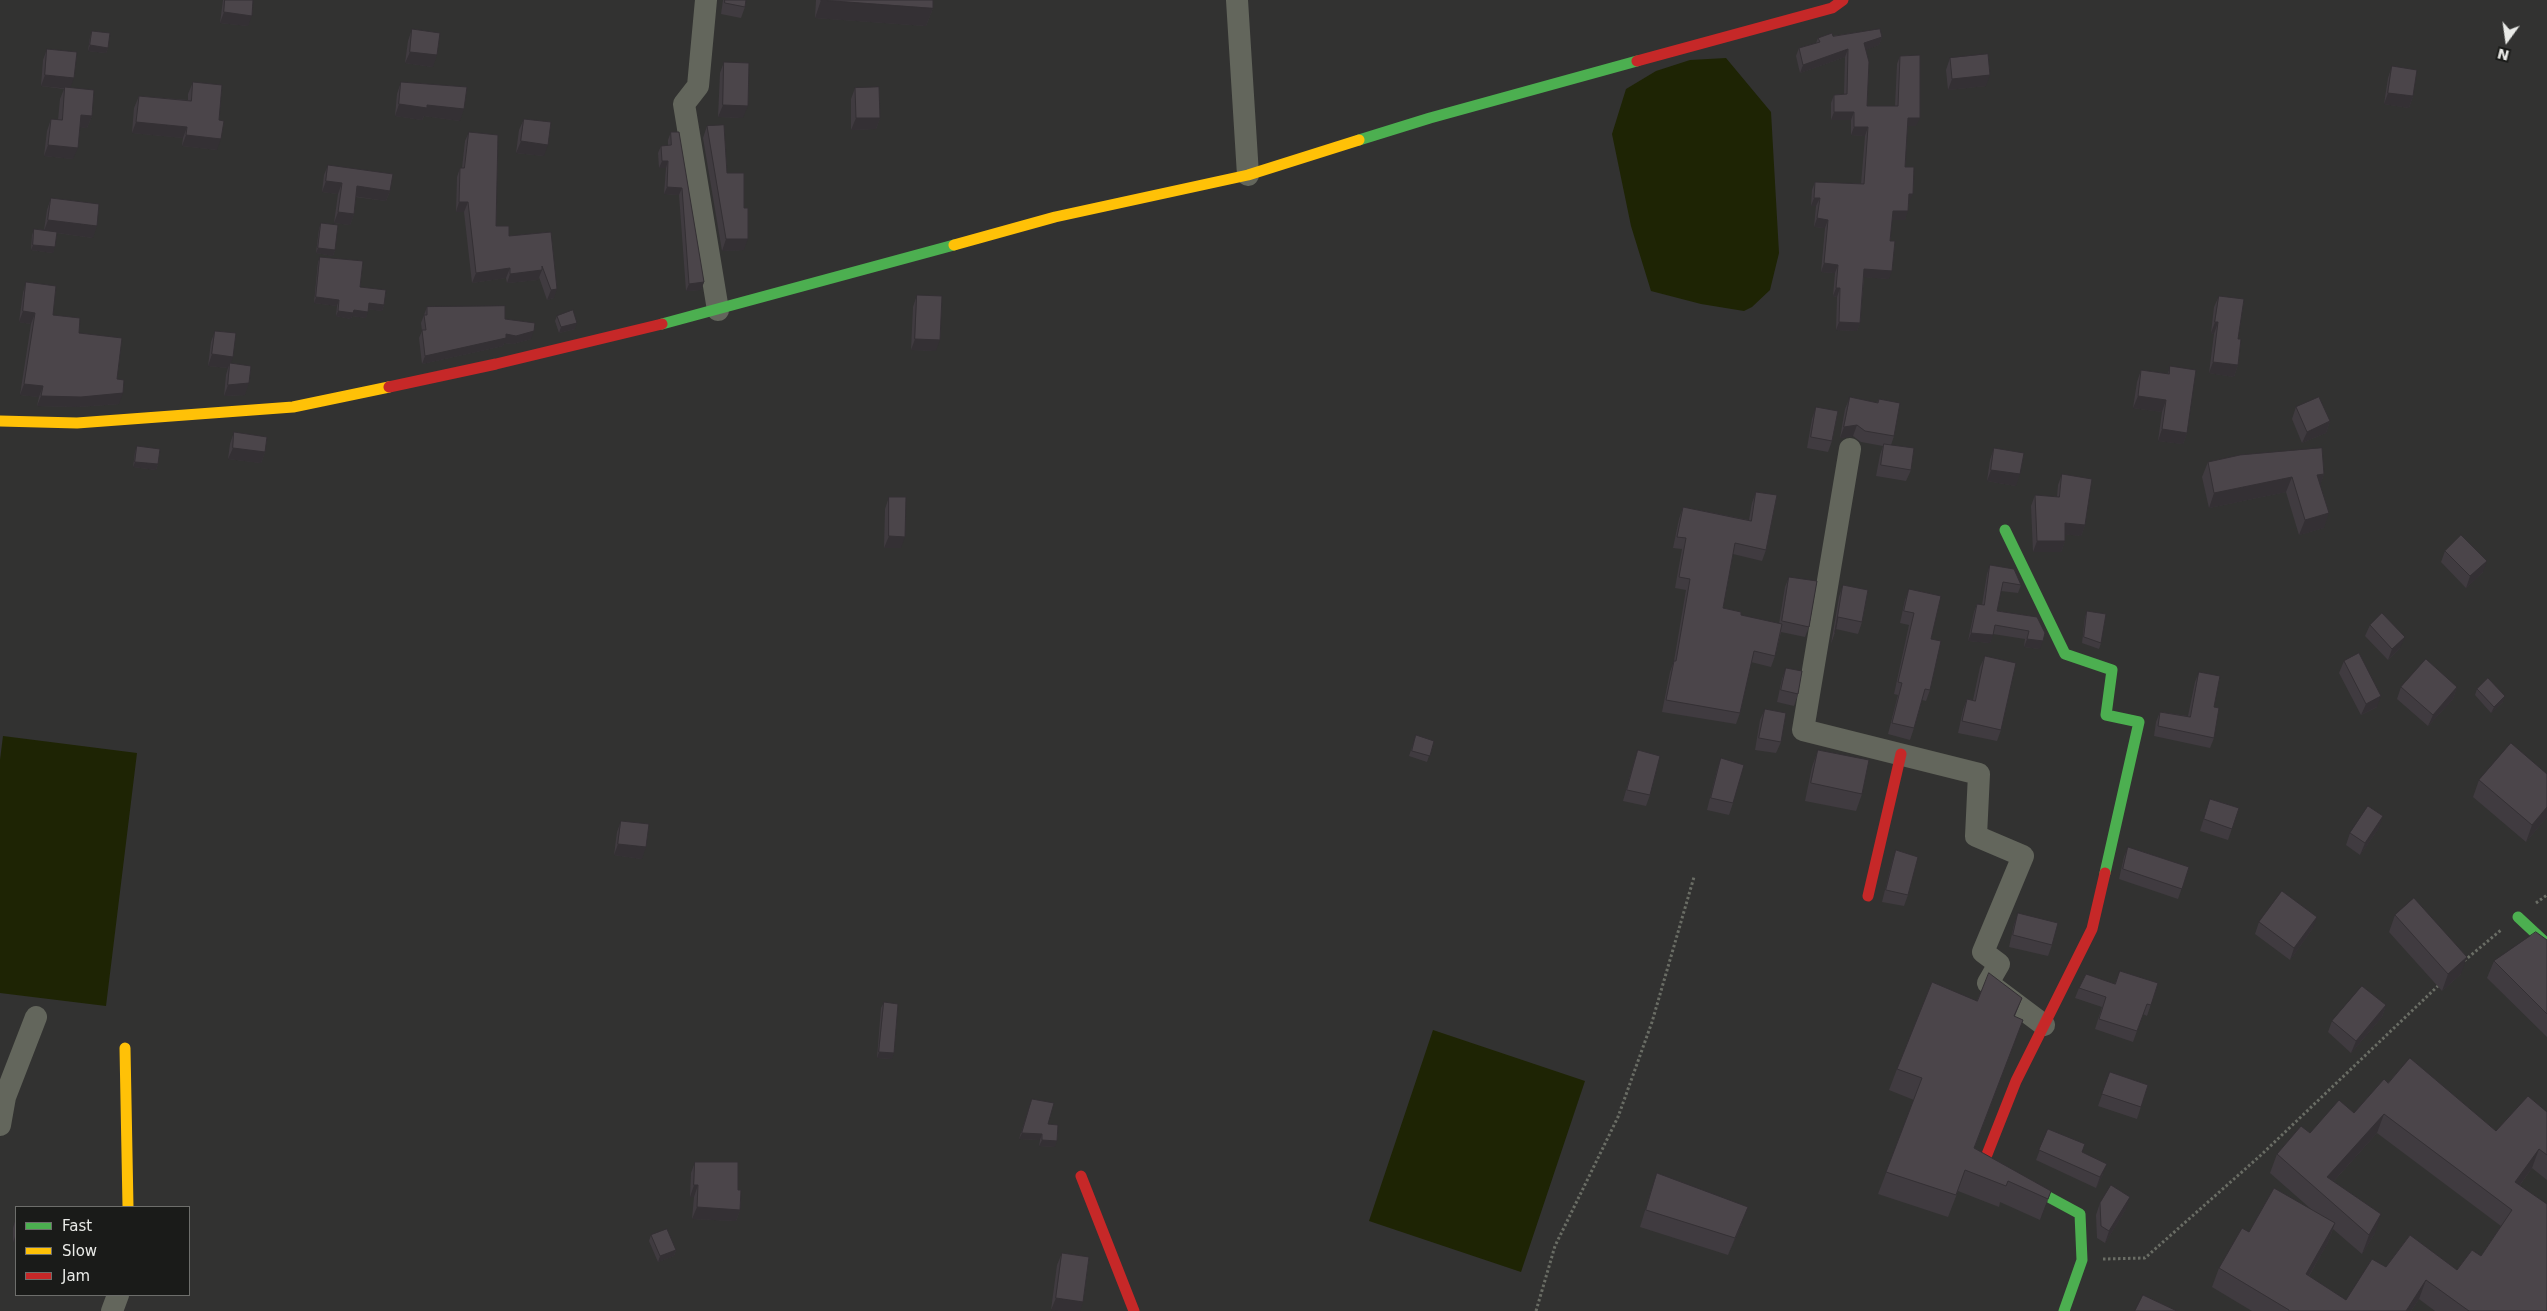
<!DOCTYPE html>
<html>
<head>
<meta charset="utf-8">
<style>
	body { margin:0 }
	#map { position:relative; width:2547px; height:1311px; overflow:hidden; background:#323231; font-family:"DejaVu Sans",sans-serif }
	canvas { display:block }
	.legend { position:absolute; left:15px; top:1206px; width:175px; height:90px; box-sizing:border-box; background:#1a1b19; border:1px solid #6d6e6b; margin:0; padding:6px 9px; list-style:none; font-size:15px; color:#e9eae7 }
	.legend li { display:flex; align-items:center; gap:10px; height:25px }
	.legend b { width:25px; border:1px solid #6d6e6b }
	.north { position:absolute; left:2482px; top:15px; width:50px; height:50px; -webkit-text-stroke:4px #1a1b19; paint-order:stroke; rotate:194deg; font-size:14px; font-weight:700; line-height:20px; text-align:center; color:#e9eae7 }
	.north::after { content:''; display:block; margin:auto; width:18px; height:22px; background:#e9eae7; clip-path:polygon(50% 0,100% 100%,50% 72%,0 100%) }
</style>
</head>
<body>
<div id="map">
<canvas width="2547" height="1311"></canvas>
<ul class="legend">
<li><b style="height:6px;background:#4caf50"></b>Fast</li>
<li><b style="height:6px;background:#ffc107"></b>Slow</li>
<li><b style="height:6px;background:#c62828"></b>Jam</li>
</ul>
<div class="north">N</div>
</div>
<script>
const g = document.querySelector('canvas').getContext('2d');
g.lineJoin = 'round';
function fillPath(path, color) { g.fillStyle = color; g.fill(path, 'evenodd'); }
function trace(path, color, width, dash) { g.strokeStyle = color; g.lineWidth = width; g.lineCap = dash ? 'butt' : 'round'; g.setLineDash(dash || []); g.stroke(path); }
const water = new Path2D(`
	M1726,58L1771,112L1779,253L1770,290L1752,307L1744,311L1701,304L1651,291L1631,226L1612,134L1626,89L1656,71L1690,60Z
	M3,736L137,753L106,1006L0,993V760Z
	M1433,1030L1585,1081L1521,1272L1369,1221Z`);
const path = new Path2D(`
	M2536,903L2547,895
	M2464,961L2501,930
	M2103,1259L2145,1258L2261,1155L2439,985
	M1536,1311L1555,1246L1618,1117L1652,1022L1694,877`);
const street = new Path2D(`
	M706,0L698,86L684,104L718,310
	M1237,0L1248,175
	M1850,449L1803,730L1979,774L1976,836L2023,856L1983,952L1999,964L1988,983L2044,1025
	M0,1125L5,1097L36,1017
	M112,1311L118,1295`);
const fast = new Path2D(`
	M1359,140L1430,118L1637,61
	M662,324L954,245
	M2005,530L2065,654L2112,670L2106,715L2139,722L2105,873
	M2518,917L2547,944
	M1984,1162L2080,1214L2082,1260L2064,1311`);
const slow = new Path2D(`
	M954,245L1055,217L1248,175L1359,140
	M0,421L77,423L293,407L389,387
	M125,1048L128,1207`);
const jam = new Path2D(`
	M1637,61L1832,8L1843,0
	M389,387L496,364L662,324
	M1868,896L1901,754
	M1984,1162L2016,1081L2092,929L2105,873
	M1081,1176L1134,1311`);
const wall = new Path2D(`
	M223,0H253L248,26L220,23Z
	M723,0H746L745,7L741,18L721,14Z
	M816,0H933V8L926,26L815,18Z
	M412,29L433,67L405,63L408,41Z
	M92,31L108,48L106,53L88,51L90,37Z
	M1833,36L1882,37L1879,45L1865,50L1867,106H1895L1897,64L1900,56L1916,126H1907L1905,167L1909,202H1908L1905,220H1892L1890,241L1889,279L1864,277L1860,323L1857,331L1836,330L1837,297L1833,296L1835,273L1821,272L1825,228L1814,227L1816,206H1811L1812,190L1815,182L1861,184L1865,136L1851,135V120H1831V103L1834,95L1844,94L1845,57L1800,73L1796,56L1799,48L1816,43L1818,38Z
	M47,49L70,88L92,116L87,128L80,127L73,159L44,156L47,131L51,119L58,120L60,99L64,89L41,86L43,60Z
	M1950,58L1986,86L1948,90L1946,70Z
	M724,62L743,118L718,117L720,73Z
	M2392,66L2413,96L2409,108L2384,104L2388,78Z
	M193,82L219,120L217,150L182,146L183,138L132,133L134,108L139,96L188,100V94Z
	M401,82L460,121L424,116L422,120L395,116L397,94Z
	M855,88L880,118L876,129L851,130V99Z
	M524,119L544,156L516,153L519,130Z
	M707,126L727,173L744,250L722,251L703,138Z
	M469,132L496,226L509,236L551,232L554,298L547,300L539,277L538,280L507,283L506,278L472,283L464,212H456L457,177L460,168H462L465,141Z
	M671,132L704,282L701,290L686,291L679,195L664,194L666,168H659L658,153L661,146H668V140Z
	M328,165L390,191L386,201L356,197L354,214L350,225L334,223L338,194L322,192L324,175Z
	M51,198L93,238L57,233L53,253L31,250L32,235L34,229L44,230L47,210Z
	M321,223L335,250L333,256L316,253L319,229Z
	M320,257L384,305L382,311L368,309L366,318L352,316L351,319L336,316L337,306L314,303L318,262Z
	M26,282L53,315L79,333L117,379L119,404L77,407L37,406L39,397L20,395L31,324L19,322L23,293Z
	M917,295L936,351L911,350L913,307Z
	M2219,296L2238,339V365L2234,377L2209,373L2214,334L2211,333L2214,307Z
	M427,307L505,319L531,339L513,344L504,343L503,346L422,364L419,338L422,331L421,323Z
	M557,316L575,329L559,333L555,321Z
	M215,331L231,363L245,395L224,396L226,375L228,368L208,366L211,342Z
	M2170,366L2187,433L2183,444L2158,441L2162,412L2133,408L2137,382L2141,370L2168,374Z
	M1850,397L1877,403L1879,399L1894,436L1891,445L1911,470L1906,481L1876,476L1880,455L1883,446L1861,442L1853,436L1840,438L1845,409Z
	M1816,407L1832,441L1828,452L1807,448L1812,419Z
	M2296,407L2330,421L2326,433L2302,443L2292,419Z
	M234,432L265,452L261,463L228,459L230,444Z
	M137,446L158,464L156,470L133,467L135,452Z
	M1994,448L2016,486L1987,481L1990,460Z
	M2208,462L2324,474L2320,485L2324,528L2299,535L2286,492L2209,508L2202,477Z
	M2062,474L2085,525L2081,536L2065,534V541L2061,552H2033L2031,506L2035,495L2057,497L2058,485Z
	M1756,492L1766,550L1762,561L1733,554L1723,608L1741,615L1779,624L1785,587L1789,577L1809,627L1805,637L1781,632L1775,656L1771,667L1751,662L1740,713L1736,724L1662,712L1670,672L1674,661L1686,590L1675,588L1682,549L1673,548L1679,519L1683,507L1749,520L1752,503Z
	M889,497L901,548H884L885,509Z
	M2445,551L2483,572L2466,588L2441,562Z
	M1990,565L2021,585L2018,593L2001,591L1997,611L2037,617L2040,649L2024,647L2025,639L1993,634L1990,643L1968,641L1974,612L1977,604L1982,605L1987,574Z
	M1843,585L1862,622L1858,634L1836,629L1831,644L1839,597Z
	M1909,589L1931,639L1930,690L1926,701L1922,700L1914,728L1910,740L1888,734L1898,695L1894,694L1909,625L1900,623L1905,600Z
	M2087,611L2101,643L2099,649L2082,643L2085,617Z
	M2370,625L2400,648L2388,660L2365,636Z
	M1985,656L2001,730L1997,741L1958,733L1963,710L1967,699L1973,700L1980,667Z
	M2344,661L2377,707L2361,715L2339,673Z
	M1786,668L1798,694L1794,706L1777,702L1782,679Z
	M2199,672L2214,707V738L2210,748L2154,736L2156,722L2160,712L2188,716L2195,682Z
	M2401,687H2457L2453,699L2428,726L2397,699Z
	M2477,689L2503,702L2491,713L2475,695Z
	M1765,709L1781,742L1776,753L1755,750L1760,720Z
	M1416,735L1434,741L1427,762L1409,756Z
	M1638,750L1650,795L1646,806L1623,801L1634,762Z
	M1818,750L1862,794L1856,811L1805,801L1812,767Z
	M1721,758L1733,803L1729,815L1707,810L1717,770Z
	M2547,774V817L2526,842L2473,797L2479,780Z
	M2210,799L2239,808L2228,840L2200,831Z
	M621,821L642,859L614,855L617,832Z
	M2379,828L2360,855L2346,845L2350,833Z
	M2128,847L2189,867L2178,899L2119,879L2124,857Z
	M1896,850L1908,895L1904,906L1882,902L1892,862Z
	M2018,913L2052,945L2048,956L2009,947L2014,925Z
	M2395,915L2461,974L2442,991L2389,932Z
	M2259,922L2313,928L2290,960L2255,934Z
	M2547,940V1037L2487,978L2494,961Z
	M2158,983L2147,1016L2143,1014L2133,1042L2095,1029L2102,1007L2075,998L2079,988L2115,984Z
	M2022,998L2015,1016V1041L1974,1149L2051,1191L2040,1220L2000,1202L1999,1207L1958,1191L1948,1217L1878,1194L1914,1100L1889,1090L1897,1069L1977,1001Z
	M884,1002L892,1059L877,1058L881,1008Z
	M2386,1005L2382,1017L2351,1053L2328,1032L2332,1021Z
	M2110,1072L2148,1085L2137,1119L2098,1106Z
	M2388,1083L2496,1131L2547,1112V1180L2532,1168L2520,1185L2547,1311H2435L2419,1299L2411,1311H2252L2212,1287L2219,1268L2249,1232L2311,1209L2270,1173L2277,1154L2310,1133L2354,1113ZM2377,1133L2501,1226L2481,1256L2457,1270L2386,1267L2346,1300L2309,1276L2328,1242L2333,1229L2362,1254L2375,1233L2333,1182Z
	M1030,1105L1048,1124L1055,1147L1039,1146L1040,1140L1019,1139Z
	M2048,1129L2083,1152L2103,1174L2096,1188L2036,1160Z
	M695,1162L738,1190L740,1210L736,1221L692,1219L694,1197H690L691,1173Z
	M1657,1173L1742,1224L1728,1255L1640,1227L1651,1191Z
	M2100,1203L2126,1209L2105,1243L2097,1238L2096,1215Z
	M16,1218V1242H13V1228Z
	M651,1235L676,1250L674,1256L658,1262L649,1241Z
	M1062,1253L1089,1257L1051,1310L1057,1265Z`);
const shadedWall = new Path2D(`
	M821,0L933,8L926,26L815,18Z
	M224,12L252,16L248,26L220,23Z
	M1882,37L1879,45L1861,52L1864,43Z
	M90,45L108,48L106,53L88,51Z
	M1848,49L1845,57L1800,73L1803,65Z
	M410,52L437,55L433,67L405,63Z
	M45,75L74,78L70,89L41,86Z
	M1990,75L1986,86L1948,90L1952,79Z
	M2388,93L2413,96L2409,108L2384,104Z
	M399,104L427,105L464,109L460,121L424,116L422,120L395,116Z
	M723,105L748,106L743,118L718,117Z
	M1834,112H1854L1851,120H1831Z
	M81,115L92,116L87,128L76,127Z
	M856,118H880L876,129L851,130Z
	M1908,118H1920L1916,126H1905Z
	M136,122L187,127L183,138L132,133Z
	M1854,127H1868L1865,136L1851,135Z
	M186,135L221,139L217,150L182,146Z
	M521,141L548,145L544,156L516,153Z
	M48,145L78,148L73,159L44,156Z
	M662,161H668L666,168H659Z
	M326,181L342,183L338,194L322,192Z
	M357,186L390,191L386,201L353,196Z
	M667,187L682,188L679,195L664,194Z
	M1909,194H1913L1909,202H1906Z
	M1814,198H1820L1816,206H1811Z
	M459,202H468L464,212H456Z
	M1893,211H1908L1905,220H1890Z
	M338,212L354,214L350,225L334,223Z
	M1817,218L1828,220L1825,228L1814,227Z
	M48,220L97,226L93,238L44,231Z
	M726,239H748L744,250L722,251Z
	M33,245L55,247L53,253L31,250Z
	M318,248L335,250L333,256L316,253Z
	M1824,263L1838,265L1835,273L1821,272Z
	M510,268L506,278L472,283L476,273Z
	M1864,269L1892,271L1889,279L1861,277Z
	M542,270L538,280L507,283L510,274Z
	M704,282L701,290L686,291L689,284Z
	M1836,288H1840L1837,297L1833,296Z
	M557,289L554,298L547,300L551,290Z
	M316,297L339,300L337,306L314,303Z
	M369,303L384,305L382,311L367,309Z
	M354,310L368,312L366,318L352,316L351,319L336,316L338,311Z
	M23,311L35,313L31,324L19,322Z
	M1839,322L1860,323L1857,331L1836,330Z
	M2215,322H2218L2214,334L2211,333Z
	M577,323L575,329L559,333L561,327Z
	M534,331L531,339L513,344L504,343L503,346L422,364L425,356L506,334Z
	M915,339L940,340L936,351L911,350Z
	M212,354L233,357L230,367V363L228,368L208,366Z
	M2213,362L2238,365L2234,377L2209,373Z
	M249,383L245,395L224,396L228,385Z
	M24,384L43,386L39,397L20,395Z
	M123,393L119,404L77,407L37,406L41,396Z
	M2138,396L2166,400L2162,412L2133,408Z
	M2330,421L2326,433L2302,443L2307,432Z
	M1857,425L1853,436L1840,438L1844,427Z
	M2162,429L2187,433L2183,444L2158,441Z
	M233,448L265,452L261,463L228,459Z
	M135,462L158,464L156,470L133,467Z
	M1991,470L2020,474L2016,486L1987,481Z
	M2324,474L2319,489L2317,475Z
	M2292,477L2286,492L2209,508L2214,493Z
	M2329,513L2324,528L2299,535L2305,520Z
	M2065,523L2085,525L2081,536L2061,534Z
	M889,536L905,537L901,548H884Z
	M2037,541H2065L2061,552H2033Z
	M2487,561L2483,572L2466,588L2470,576Z
	M1971,633L1993,635L1990,643L1968,641Z
	M2405,637L2400,648L2388,660L2392,649Z
	M2027,639L2043,641L2040,649L2024,647Z
	M2457,687L2453,699L2428,726L2433,715Z
	M2381,696L2377,707L2361,715L2366,704Z
	M2505,696L2503,702L2491,713L2494,707Z
	M2547,807V817L2526,842L2532,825Z
	M2383,816L2379,828L2360,855L2365,843Z
	M618,844L646,847L642,859L614,855Z
	M2317,917L2313,928L2290,960L2294,948Z
	M2467,957L2461,974L2442,991L2448,974Z
	M2386,1005L2382,1017L2351,1053L2356,1041Z
	M879,1052L894,1053L892,1059L877,1058Z
	M2384,1114L2377,1133L2322,1194L2327,1177Z
	M1022,1133L1042,1134L1040,1140L1019,1139Z
	M1042,1140L1057,1141L1055,1147L1039,1146Z
	M2539,1149L2532,1168L2508,1201L2515,1182Z
	M2107,1164L2103,1174L2096,1188L2100,1177Z
	M694,1185H698L694,1197H690Z
	M2051,1191L2044,1212L2040,1220L2048,1199Z
	M2130,1197L2126,1209L2105,1243L2109,1231Z
	M697,1207L740,1210L736,1221L692,1219Z
	M1748,1207L1742,1224L1728,1255L1735,1238Z
	M2381,1214L2375,1233L2362,1254L2369,1235Z
	M2335,1223L2328,1242L2299,1293L2306,1274Z
	M16,1234V1242H13Z
	M676,1250L674,1256L658,1262L660,1256Z
	M2426,1280L2419,1299L2411,1311H2406Z
	M1056,1298L1083,1302L1080,1311H1058L1051,1310Z`);
const building = new Path2D(`
	M225,0H253L252,16L224,12Z
	M725,0H746L745,7L725,3Z
	M821,0H933V8Z
	M412,29L440,33L437,55L410,52Z
	M1880,29L1882,37L1864,43L1869,62L1867,106H1898L1900,56L1920,55V118H1908L1905,167H1914L1913,194H1909L1908,211H1893L1890,241H1895L1892,271L1864,269L1860,323L1839,322L1840,288H1836L1838,265L1824,263L1828,220L1817,218L1820,198H1814L1815,182L1864,184L1868,127H1854V112H1834V95L1847,94L1848,49L1803,65L1799,48L1820,42L1818,38L1832,33L1833,36Z
	M92,31L110,33L108,48L90,45Z
	M47,49L77,52L74,78L45,75Z
	M1988,54L1990,75L1952,79L1950,58Z
	M724,62L749,63L748,106L723,105Z
	M2392,66L2417,70L2413,96L2388,93Z
	M193,82L222,85L219,120L224,121L221,139L186,135L187,127L136,122L139,96L191,101Z
	M401,82L467,87L464,109L427,105V108L399,104Z
	M65,87L94,90L92,116L81,115L78,148L48,145L51,119L62,120Z
	M879,87L880,118H856L855,88Z
	M524,119L551,122L548,145L521,141Z
	M724,125L727,173H744V208H748V239H726L707,126Z
	M469,132L498,135L496,226H509V236L551,232L557,289L551,290L542,266V270L510,274V268L476,273L468,202H459L460,168H464Z
	M671,132H679L704,282L689,284L682,188L667,187L668,161H662L661,146L671,145Z
	M328,165L393,174L390,191L357,186L354,214L338,212L342,183L326,181Z
	M51,198L99,204L97,226L48,220Z
	M321,223L338,225L335,250L318,248Z
	M34,229L57,232L55,247L33,245Z
	M320,257L363,261L360,287L386,290L384,305L369,303L368,312L354,310L353,313L338,311L339,300L316,297Z
	M26,282L56,286L53,315L80,318L79,333L122,338L117,379L124,380L123,393L81,397L41,396L43,386L24,384L35,313L23,311Z
	M917,295L942,296L940,340L915,339Z
	M2219,296L2244,299L2238,339H2241L2238,365L2213,362L2218,322H2215Z
	M505,306V319L535,323L534,331L516,336L506,334V338L425,356L422,330H426L424,315H427V307Z
	M573,310L577,323L561,327L557,316Z
	M215,331L236,333L233,357L212,354Z
	M230,363L251,366L249,383L228,385Z
	M2170,366L2196,370L2187,433L2162,429L2166,400L2138,396L2141,370L2169,374Z
	M1850,397L1878,403L1879,399L1900,403L1894,436L1865,431L1857,425L1844,427Z
	M2319,397L2330,421L2307,432L2296,407Z
	M1816,407L1838,411L1832,441L1811,437Z
	M234,432L267,437L265,452L233,448Z
	M1884,444L1914,448L1911,470L1881,465Z
	M137,446L160,449L158,464L135,462Z
	M1994,448L2024,453L2020,474L1991,470Z
	M2322,448L2324,474L2317,475L2329,513L2305,520L2292,477L2214,493L2208,462L2240,455Z
	M2062,474L2092,479L2085,525L2065,523V541H2037L2035,495L2059,497Z
	M1756,492L1777,495L1766,550L1735,543L1723,608L1741,612V615L1782,624L1775,656L1754,651L1740,713L1666,700L1674,661H1676L1690,579L1679,577L1686,538L1677,537L1683,507L1751,521Z
	M889,497H906L905,537L889,536Z
	M2461,535L2487,561L2470,576L2445,551Z
	M1990,565L2014,569L2021,585L2003,582L1997,611L2037,617L2045,633L2043,641L2027,639L2029,631L1995,625L1993,635L1971,633L1977,604L1984,605Z
	M1789,577L1817,581L1809,627L1782,621Z
	M1843,585L1868,590L1862,622L1838,617L1835,632Z
	M1909,589L1941,596L1931,639L1941,641L1930,690L1925,689L1914,728L1892,723L1902,683L1898,682L1914,613L1904,611Z
	M2087,611L2106,614L2101,643L2084,637Z
	M2382,613L2405,637L2392,649L2370,625Z
	M2359,653L2381,696L2366,704L2344,661Z
	M1985,656L2016,663L2001,730L1962,721L1967,699L1975,701Z
	M2426,659L2457,687L2433,715L2401,687Z
	M1786,668L1802,671L1798,694L1781,690Z
	M2199,672L2220,676L2214,707L2219,708L2214,738L2158,726L2160,712L2190,717Z
	M2488,678L2505,696L2494,707L2477,689Z
	M1765,709L1786,713L1781,742L1759,738Z
	M1416,735L1434,741L1430,756L1412,751Z
	M2511,743L2547,774V807L2532,825L2479,780Z
	M1638,750L1660,756L1650,795L1627,790Z
	M1818,750L1869,760L1862,794L1811,783Z
	M1721,758L1744,765L1733,803L1711,798Z
	M2210,799L2239,808L2232,829L2204,819Z
	M2368,806L2383,816L2365,843L2350,833Z
	M621,821L649,824L646,847L618,844Z
	M2128,847L2189,867L2182,889L2123,869Z
	M1896,850L1918,857L1908,895L1886,890Z
	M2282,891L2317,917L2294,948L2259,922Z
	M2414,898L2467,957L2448,974L2395,915Z
	M2018,913L2058,923L2052,945L2013,935Z
	M2536,932L2547,940V1014L2494,961Z
	M2120,971L2158,983L2151,1005L2147,1004L2137,1031L2099,1019L2106,997L2079,988L2086,974L2115,984Z
	M1989,973L2022,998L2014,1016L2023,1020L1974,1148L2051,1191L2048,1199L2008,1181L2006,1186L1965,1170L1956,1195L1886,1172L1922,1078L1897,1069L1932,982L1977,1001Z
	M2362,986L2386,1005L2356,1041L2332,1021Z
	M884,1002L898,1004L894,1053L879,1052Z
	M2410,1058L2496,1131L2528,1096L2547,1112V1155L2539,1149L2515,1182L2547,1204V1311H2469L2426,1280L2406,1311H2289V1310L2219,1268L2242,1228L2249,1232L2274,1188L2335,1223L2306,1274L2346,1300L2372,1259L2386,1267L2410,1235L2457,1270L2472,1250L2481,1256L2512,1210L2384,1114L2327,1177L2381,1214L2369,1235L2277,1154L2301,1126L2310,1133L2339,1100L2354,1113L2384,1079L2388,1083Z
	M2110,1072L2148,1085L2141,1107L2102,1094Z
	M1032,1099L1054,1103L1048,1124L1058,1125L1057,1141L1042,1140V1134L1022,1133Z
	M2048,1129L2085,1144L2082,1152L2107,1164L2100,1177L2039,1150Z
	M695,1162H738V1190H741L740,1210L697,1207L698,1185H694Z
	M1657,1173L1748,1207L1735,1238L1646,1210Z
	M2111,1185L2130,1197L2109,1231L2101,1226L2100,1203Z
	M667,1229L676,1250L660,1256L651,1235Z
	M1062,1253L1089,1257L1083,1302L1056,1298Z
	M2143,1295L2177,1311H2135Z`);
fillPath(water, '#1e2404');
trace(path, '#6a6d65', 3, [2.5, 2.5]);
trace(street, '#63665c', 22);
trace(fast, '#4caf50', 11);
trace(slow, '#ffc107', 11);
trace(jam, '#c62828', 11);
fillPath(wall, '#403b40');
fillPath(shadedWall, '#343034');
fillPath(building, '#4b454a');
trace(building, '#343034', 1);
</script>
</body>
</html>
